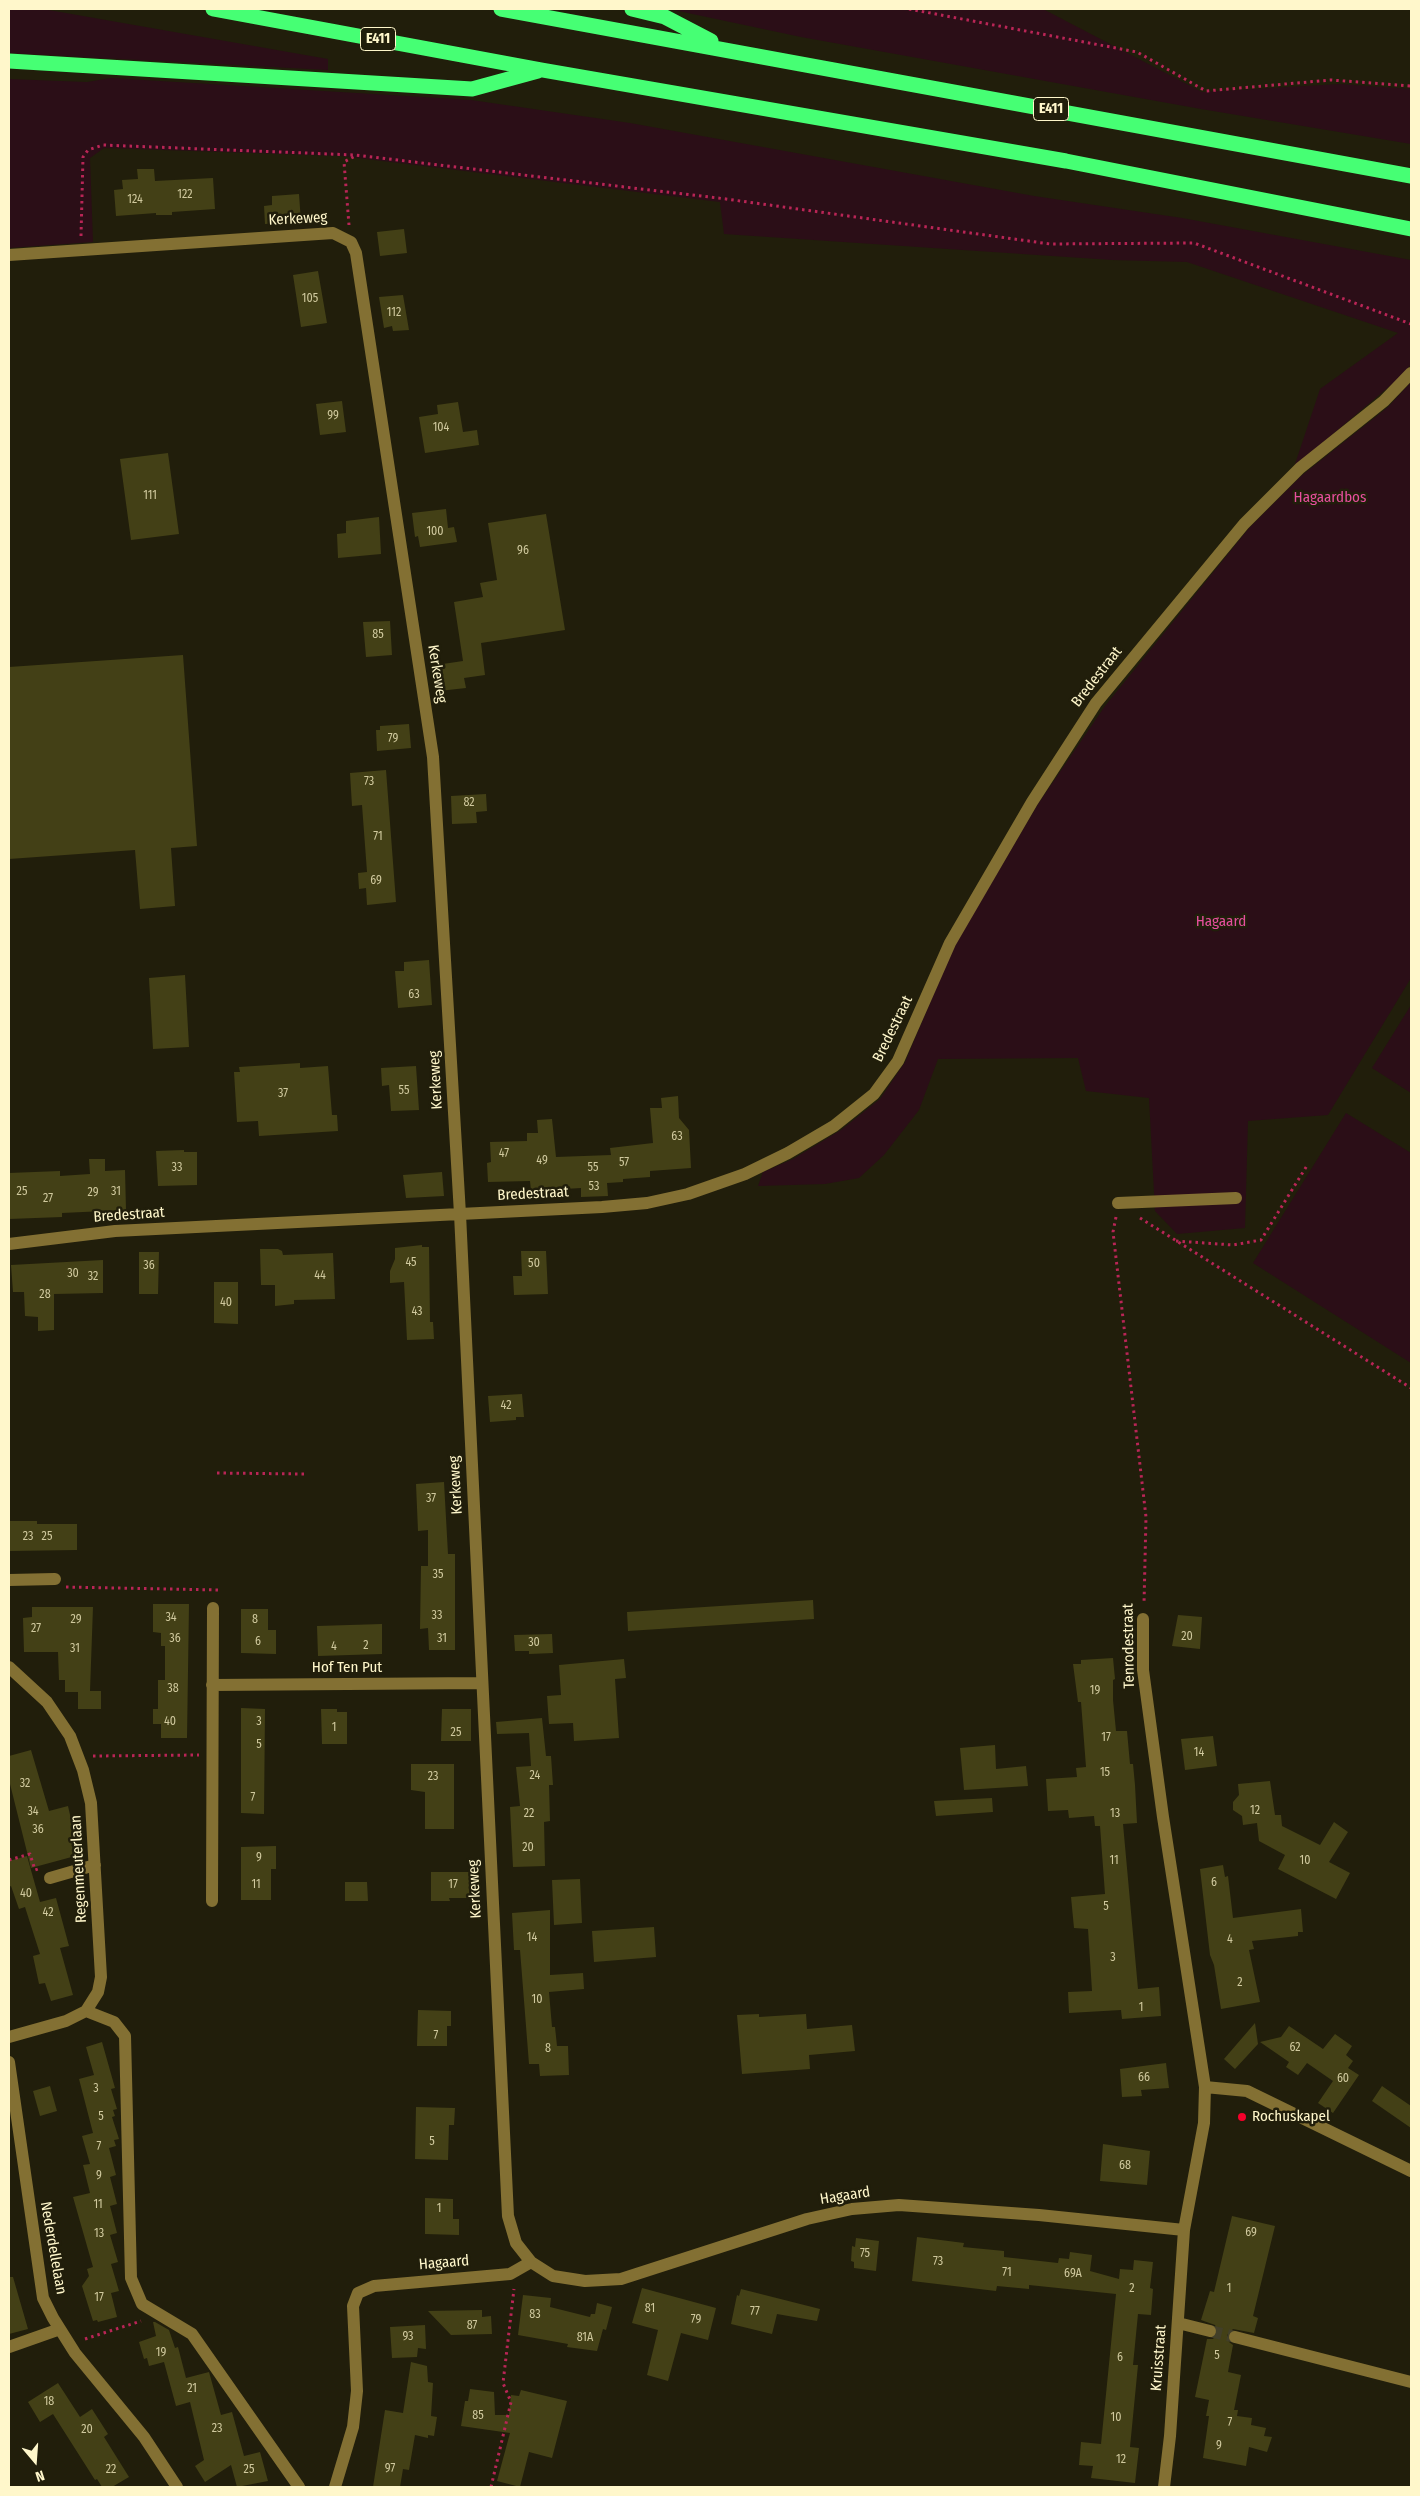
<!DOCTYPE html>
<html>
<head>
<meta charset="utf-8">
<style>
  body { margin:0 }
  #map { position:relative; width:1420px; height:2496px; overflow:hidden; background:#211e0b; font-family:"Fira Sans Condensed",sans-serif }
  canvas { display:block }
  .frame { position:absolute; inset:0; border:10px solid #fff7cb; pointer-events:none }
  .north { position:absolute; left:10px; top:2436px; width:50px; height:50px; -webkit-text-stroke:4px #211e0b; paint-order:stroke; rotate:162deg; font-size:14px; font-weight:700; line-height:20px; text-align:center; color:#fff7cb }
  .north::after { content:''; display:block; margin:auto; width:18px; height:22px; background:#fff7cb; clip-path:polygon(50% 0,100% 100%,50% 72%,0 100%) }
</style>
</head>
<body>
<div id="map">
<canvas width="1420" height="2496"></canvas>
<div class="frame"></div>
<div class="north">N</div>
</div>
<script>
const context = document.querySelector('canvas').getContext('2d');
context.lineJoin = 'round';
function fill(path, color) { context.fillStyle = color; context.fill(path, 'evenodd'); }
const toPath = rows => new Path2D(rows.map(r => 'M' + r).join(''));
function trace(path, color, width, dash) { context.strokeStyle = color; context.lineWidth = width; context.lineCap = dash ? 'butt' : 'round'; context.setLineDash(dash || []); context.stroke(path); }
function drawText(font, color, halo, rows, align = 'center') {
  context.font = font + ' "Fira Sans Condensed",sans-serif'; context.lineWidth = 5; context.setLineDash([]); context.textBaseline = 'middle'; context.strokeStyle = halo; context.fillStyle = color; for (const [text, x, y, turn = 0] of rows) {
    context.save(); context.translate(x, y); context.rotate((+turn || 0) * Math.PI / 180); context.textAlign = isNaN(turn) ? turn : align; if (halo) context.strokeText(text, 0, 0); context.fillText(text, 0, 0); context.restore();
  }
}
fill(toPath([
  [9,9,43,9,328,59,328,70,9,53],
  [669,9,1043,9,1202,92,1340,84,1411,89,1411,144,1201,109,801,37],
  [111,78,471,100,630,123,1034,196,1182,218,1411,260,1411,364,1404,374,1294,467,1320,389,1398,333,1187,262,1112,260,724,234,720,202,341,156,104,148,90,158,93,242,9,248,9,79,87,82],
  [1411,382,1411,978,1328,1115,1248,1121,1245,1228,1177,1234,1155,1211,1149,1098,1086,1091,1078,1058,938,1059,919,1110,884,1155,859,1178,825,1184,758,1186,763,1172,793,1159,841,1130,880,1099,905,1062,954,946,1038,804,1105,706,1249,528,1301,476,1388,407],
  [1411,1005,1411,1093,1372,1068],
  [1346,1113,1411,1153,1411,1363,1253,1263]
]), '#2b0e17');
fill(toPath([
  [137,169,154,169,155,181,213,178,215,209,172,212,172,215,156,215,156,213,116,216,114,190,123,189,122,180,138,179],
  [299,194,301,222,265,224,264,206,272,205,272,196],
  [404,229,407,253,380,256,377,232],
  [318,271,327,323,301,327,293,275],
  [403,295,409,330,393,331,392,326,384,328,379,297],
  [342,401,346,432,320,435,316,404],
  [458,402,463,432,477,430,479,445,425,453,419,417,438,414,437,405],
  [168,453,179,534,131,540,120,459],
  [446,509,448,528,454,527,457,542,420,547,418,536,415,537,412,513],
  [546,514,565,630,481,643,485,675,464,678,466,688,439,691,436,665,463,661,454,602,483,597,480,583,497,580,488,523],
  [379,517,381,554,338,558,337,534,346,533,346,521],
  [390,621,392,655,366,657,363,622],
  [183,655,197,846,171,848,175,906,140,909,135,850,9,859,9,667],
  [409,724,411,748,377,751,376,730,380,730,380,726],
  [386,770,396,902,367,905,366,888,359,889,358,873,367,872,362,805,352,806,350,773],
  [486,794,487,811,476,812,477,823,452,824,451,796],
  [429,960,432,1005,398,1008,395,971,404,971,404,962],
  [185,975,189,1047,153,1049,149,978],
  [300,1063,300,1068,328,1066,332,1115,337,1115,338,1131,259,1136,258,1121,237,1122,234,1072,240,1072,239,1067],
  [416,1066,419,1110,391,1111,389,1085,382,1086,381,1068],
  [678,1096,679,1118,689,1130,691,1168,650,1171,650,1177,623,1179,623,1182,607,1183,608,1196,581,1197,581,1188,531,1191,530,1181,488,1182,487,1163,491,1162,490,1142,527,1141,527,1133,538,1133,537,1120,552,1119,556,1157,611,1155,610,1148,653,1143,650,1108,662,1108,661,1098],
  [184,1150,184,1152,197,1152,197,1185,158,1186,156,1151],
  [89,1159,105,1159,105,1171,125,1170,126,1210,62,1213,62,1217,9,1219,9,1173,60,1171,60,1176,90,1174],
  [442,1172,444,1196,406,1198,403,1175],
  [422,1245,422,1247,429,1247,430,1322,433,1322,434,1339,407,1340,404,1282,390,1283,390,1271,395,1259,395,1248],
  [260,1249,278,1249,282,1251,283,1255,333,1253,335,1299,294,1300,294,1304,275,1306,275,1285,261,1285],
  [521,1251,546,1251,548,1294,514,1295,513,1276,522,1276],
  [139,1252,159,1252,158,1294,139,1294],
  [103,1260,103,1293,54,1294,54,1330,38,1331,38,1317,25,1316,24,1292,13,1292,11,1265],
  [214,1282,238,1282,238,1324,214,1323],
  [522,1394,524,1417,516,1417,516,1420,490,1422,488,1396],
  [444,1482,448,1554,455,1554,455,1650,429,1650,428,1628,420,1629,421,1566,428,1566,428,1530,418,1531,416,1484],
  [9,1521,37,1521,37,1524,77,1524,77,1550,9,1551],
  [813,1600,814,1619,628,1631,627,1612],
  [153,1604,189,1604,187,1738,161,1738,161,1724,153,1724,153,1709,158,1709,158,1680,165,1680,165,1646,161,1646,161,1633,153,1632],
  [32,1607,93,1607,90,1691,101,1691,101,1709,78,1709,78,1692,65,1692,65,1680,59,1680,58,1652,24,1652,23,1618,32,1617],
  [241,1609,268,1609,268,1630,276,1630,276,1654,241,1653],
  [1178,1615,1202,1617,1200,1649,1172,1646],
  [382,1624,382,1654,318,1656,317,1626],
  [552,1634,553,1653,529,1654,529,1651,515,1651,514,1635],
  [1113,1658,1115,1679,1113,1680,1113,1700,1116,1731,1127,1731,1130,1764,1133,1764,1135,1785,1137,1823,1123,1824,1138,1989,1159,1987,1161,2016,1122,2019,1121,2010,1069,2013,1068,1992,1092,1991,1088,1929,1074,1928,1071,1897,1105,1894,1100,1826,1095,1826,1094,1816,1069,1818,1068,1810,1048,1811,1046,1779,1077,1777,1076,1768,1086,1767,1081,1702,1078,1702,1073,1664,1081,1664,1081,1660],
  [624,1659,626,1678,615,1679,619,1738,574,1741,573,1723,549,1724,547,1696,561,1695,559,1665],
  [241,1708,265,1709,264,1814,241,1813],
  [321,1709,337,1709,337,1712,347,1712,347,1744,322,1744],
  [442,1709,471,1709,471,1741,441,1741],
  [542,1718,546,1756,551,1756,553,1785,549,1785,550,1821,544,1822,545,1866,513,1867,510,1807,520,1806,516,1767,531,1766,529,1733,497,1734,496,1722],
  [1213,1736,1217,1766,1185,1770,1181,1739],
  [995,1745,996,1769,1026,1766,1028,1786,964,1790,960,1748],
  [31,1750,49,1811,68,1806,79,1855,31,1868,9,1780,9,1756],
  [411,1764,454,1764,454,1829,425,1829,425,1792,411,1790],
  [1270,1781,1275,1815,1281,1815,1282,1826,1320,1845,1334,1822,1348,1832,1329,1862,1350,1873,1336,1899,1278,1869,1285,1855,1259,1841,1257,1823,1243,1825,1242,1816,1233,1810,1233,1802,1239,1795,1238,1784],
  [992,1798,993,1812,936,1816,934,1801],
  [276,1846,276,1869,271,1869,271,1900,241,1900,241,1847],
  [27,1856,40,1902,56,1898,69,1946,60,1948,73,1995,51,2001,45,1983,39,1984,33,1956,40,1954,25,1907,19,1909,11,1886,9,1887,9,1861],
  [1223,1865,1225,1877,1228,1876,1233,1918,1301,1909,1303,1932,1298,1932,1298,1936,1252,1941,1254,1949,1249,1950,1260,2002,1221,2009,1214,1965,1210,1955,1200,1869],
  [431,1872,475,1872,475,1898,449,1898,450,1901,431,1901],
  [580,1879,582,1923,554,1925,552,1880],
  [345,1882,367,1882,368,1901,345,1901],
  [550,1910,550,1975,583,1973,584,1989,549,1992,552,2027,555,2027,557,2046,568,2046,569,2075,540,2076,539,2064,529,2064,520,1950,514,1950,512,1913],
  [654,1927,656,1957,594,1962,592,1931],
  [418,2010,451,2011,451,2026,447,2026,447,2046,417,2046],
  [759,2014,759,2017,806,2014,807,2029,852,2025,855,2051,809,2055,810,2069,742,2074,737,2015],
  [1255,2023,1258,2044,1235,2069,1224,2059],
  [1289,2026,1323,2049,1335,2034,1352,2046,1346,2055,1353,2061,1348,2068,1359,2075,1333,2113,1318,2103,1333,2081,1307,2063,1298,2075,1286,2067,1289,2062,1260,2042,1281,2037],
  [102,2042,115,2088,111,2089,117,2109,113,2110,115,2116,112,2117,119,2139,114,2140,116,2146,109,2148,116,2175,110,2177,117,2204,110,2206,117,2233,110,2235,118,2262,111,2264,119,2291,111,2293,117,2317,98,2322,97,2320,93,2321,82,2286,89,2276,87,2269,93,2267,73,2197,90,2193,83,2165,90,2164,82,2136,93,2133,79,2079,94,2075,86,2047],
  [1166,2063,1169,2088,1141,2090,1142,2096,1122,2097,1120,2069],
  [50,2086,57,2111,40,2116,33,2091],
  [1382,2086,1411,2106,1411,2128,1372,2101],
  [416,2107,455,2108,454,2125,449,2125,448,2160,415,2159],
  [1103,2144,1150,2151,1147,2185,1100,2181],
  [425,2198,453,2199,453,2219,459,2219,459,2235,425,2234],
  [1232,2216,1275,2226,1253,2316,1258,2318,1254,2333,1233,2329,1227,2335,1229,2342,1233,2345,1228,2372,1241,2375,1234,2410,1238,2410,1237,2416,1252,2418,1251,2425,1266,2428,1264,2436,1272,2437,1267,2452,1249,2447,1246,2466,1203,2458,1209,2416,1206,2416,1209,2400,1195,2397,1207,2339,1213,2339,1218,2332,1215,2325,1201,2320,1210,2291,1214,2292],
  [917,2237,964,2243,963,2247,1004,2251,1004,2257,1058,2263,1059,2258,1069,2259,1070,2252,1092,2255,1090,2271,1119,2279,1120,2269,1133,2270,1134,2260,1153,2262,1150,2288,1153,2289,1151,2315,1138,2314,1133,2365,1138,2365,1130,2447,1139,2448,1135,2483,1091,2478,1093,2466,1079,2465,1081,2442,1101,2444,1116,2294,1029,2285,1029,2289,997,2286,996,2291,912,2281],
  [856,2238,879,2241,876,2271,854,2268,854,2262,851,2261,852,2246,855,2247],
  [9,2277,13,2277,28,2329,9,2334],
  [642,2288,716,2308,708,2340,681,2333,668,2381,647,2375,658,2330,632,2323],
  [741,2289,820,2309,817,2321,777,2314,772,2334,731,2324,737,2295,739,2296],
  [523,2295,551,2298,550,2307,590,2317,591,2314,595,2314,597,2303,612,2307,606,2330,603,2329,597,2351,567,2347,568,2344,518,2335],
  [482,2310,482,2317,491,2316,492,2334,451,2335,428,2311],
  [153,2322,155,2322,169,2330,175,2348,178,2347,186,2378,209,2372,221,2415,232,2412,244,2456,260,2452,268,2481,237,2487,231,2465,205,2482,195,2466,204,2460,190,2402,176,2406,164,2362,149,2366,147,2358,144,2359,139,2342,156,2336],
  [425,2325,426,2349,418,2348,417,2357,392,2358,390,2327],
  [411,2362,427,2366,428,2382,433,2383,431,2416,437,2417,434,2436,428,2435,428,2438,415,2435,409,2470,403,2469,400,2487,373,2487,385,2410,403,2413],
  [58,2383,80,2417,92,2409,108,2434,104,2437,129,2477,112,2487,102,2487,97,2479,95,2480,53,2414,40,2422,28,2402],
  [470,2389,494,2392,495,2415,509,2415,511,2395,519,2396,521,2390,567,2401,552,2458,529,2452,520,2487,497,2481,510,2433,461,2426,465,2401,468,2401]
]), '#434016');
trace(toPath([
  [1210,2331,1235,2337]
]), '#423f28', 12, [12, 6]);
trace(toPath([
  [909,9,1137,52,1206,91,1331,80,1411,86],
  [349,225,344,162,355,156],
  [81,236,83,157,88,150,103,145,355,155,726,199,1050,244,1194,243,1411,324],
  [1116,1217,1113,1232,1146,1517,1144,1604],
  [1140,1218,1411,1388],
  [1176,1241,1233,1245,1261,1240,1308,1164],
  [217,1473,304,1474],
  [66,1587,218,1590],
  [93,1756,199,1755],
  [9,1860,30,1854,35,1870,38,1869],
  [85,2339,141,2321],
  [491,2487,511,2402,503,2383,514,2289]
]), '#b92556', 3, [2.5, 4]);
trace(toPath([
  [9,255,333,233,351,242,356,253,433,757,460,1214,508,2216,516,2243,531,2262,553,2276,585,2281,621,2279,807,2219,852,2209,899,2205,1039,2215,1184,2230,1204,2123,1205,2087,1163,1817,1143,1670,1143,1619],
  [1118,1203,1236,1198],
  [9,1244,115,1231,602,1207,647,1203,688,1194,745,1174,788,1153,834,1126,874,1094,898,1061,950,943,1032,802,1096,703,1244,524,1300,468,1384,401,1411,373],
  [9,1580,55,1579],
  [9,1667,47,1702,70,1736,83,1770,91,1803,101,1977,98,1992,86,2011,66,2021,9,2037],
  [212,1685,482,1683],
  [50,1878,95,1865],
  [212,1901,213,1608],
  [86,2011,114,2022,125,2036,131,2278,142,2304,192,2334,299,2487],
  [9,2062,43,2298,53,2318,75,2353,144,2437,177,2487],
  [1205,2087,1247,2091,1411,2171],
  [1178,2323,1210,2331],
  [1235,2337,1411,2382],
  [9,2347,60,2329],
  [335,2487,353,2427,357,2391,353,2306,358,2293,374,2286,510,2274,531,2262],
  [1164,2487,1170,2436,1184,2230]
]), '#837033', 12);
trace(toPath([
  [213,9,542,70,1066,161,1411,229],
  [501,9,1411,176],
  [632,9,665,17,711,41],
  [9,61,472,89,538,71]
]), '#46ff74', 15);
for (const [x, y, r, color] of [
  [1242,2117,5,"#f6002b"]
]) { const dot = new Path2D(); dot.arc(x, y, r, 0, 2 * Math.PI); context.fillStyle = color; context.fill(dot); trace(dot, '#211e0b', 2); }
drawText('12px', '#d0c99e', null, [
  ["122",185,195],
  ["124",135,200],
  ["105",310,299],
  ["112",394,313],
  ["99",333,416],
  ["104",441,428],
  ["111",150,496],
  ["100",435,532],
  ["96",523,551],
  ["85",378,635],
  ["79",393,739],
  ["73",369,782],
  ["82",469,803],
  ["71",378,837],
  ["69",376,881],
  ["63",414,995],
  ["55",404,1091],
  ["37",283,1094],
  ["63",677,1137],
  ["47",504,1154],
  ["49",542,1161],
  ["57",624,1163],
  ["33",177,1168],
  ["55",593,1168],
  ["53",594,1187],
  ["25",22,1192],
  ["31",116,1192],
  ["29",93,1193],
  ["27",48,1199],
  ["45",411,1263],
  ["50",534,1264],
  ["36",149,1266],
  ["30",73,1274],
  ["44",320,1276],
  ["32",93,1277],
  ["28",45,1295],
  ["40",226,1303],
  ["43",417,1312],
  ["42",506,1406],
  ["37",431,1499],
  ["23",28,1537],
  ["25",47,1537],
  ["35",438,1575],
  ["33",437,1616],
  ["34",171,1618],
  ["29",76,1620],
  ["8",255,1620],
  ["27",36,1629],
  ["20",1187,1637],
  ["36",175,1639],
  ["31",442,1639],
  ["6",258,1642],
  ["30",534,1643],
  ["2",366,1646],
  ["4",334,1647],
  ["31",75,1649],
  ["38",173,1689],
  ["19",1095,1691],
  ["40",170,1722],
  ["3",259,1722],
  ["1",334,1728],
  ["25",456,1733],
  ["17",1106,1738],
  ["5",259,1745],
  ["14",1199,1753],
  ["15",1105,1773],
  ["24",535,1776],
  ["23",433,1777],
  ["32",25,1784],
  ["7",253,1798],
  ["12",1255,1811],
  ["34",33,1812],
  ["22",529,1814],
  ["13",1115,1814],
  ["36",38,1830],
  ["20",528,1848],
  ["9",259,1858],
  ["11",1114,1861],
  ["10",1305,1861],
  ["6",1214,1883],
  ["11",256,1885],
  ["17",453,1885],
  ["40",26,1894],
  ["5",1106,1907],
  ["42",48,1913],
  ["14",532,1938],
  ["4",1230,1940],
  ["3",1113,1958],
  ["2",1240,1983],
  ["10",537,2000],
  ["1",1141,2008],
  ["7",436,2036],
  ["62",1295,2048],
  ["8",548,2049],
  ["66",1144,2078],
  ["60",1343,2079],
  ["3",96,2089],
  ["5",101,2117],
  ["5",432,2142],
  ["7",99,2147],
  ["68",1125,2166],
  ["9",99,2176],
  ["11",98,2205],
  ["1",439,2209],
  ["69",1251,2233],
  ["13",99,2234],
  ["75",865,2254],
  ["73",938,2262],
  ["71",1007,2273],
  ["69A",1073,2274],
  ["2",1132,2289],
  ["1",1229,2289],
  ["17",99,2298],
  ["81",650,2309],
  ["77",755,2312],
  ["83",535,2315],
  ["79",696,2320],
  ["87",472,2326],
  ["93",408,2337],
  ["81A",585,2338],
  ["19",161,2353],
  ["5",1217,2356],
  ["6",1120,2358],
  ["21",192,2389],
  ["18",49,2402],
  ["85",478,2416],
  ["10",1116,2418],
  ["7",1230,2423],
  ["23",217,2429],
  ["20",87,2430],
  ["9",1219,2446],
  ["12",1121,2460],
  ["97",390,2469],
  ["22",111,2470],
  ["25",249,2470]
]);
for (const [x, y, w] of [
  [378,39,35],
  [1051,109,35]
]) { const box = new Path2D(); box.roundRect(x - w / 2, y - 11.5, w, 23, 4); context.fillStyle = '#211e0b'; context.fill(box); trace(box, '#fff7cb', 1); }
drawText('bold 14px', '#fff7cb', null, [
  ["E411",378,39],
  ["E411",1051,109]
]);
drawText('15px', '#fff7cb', '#211e0b', [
  ["Kerkeweg",298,219,-3],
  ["Kerkeweg",437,674,81],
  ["Bredestraat",1097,677,-52],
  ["Bredestraat",893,1029,-64],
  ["Kerkeweg",436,1080,-93],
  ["Bredestraat",533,1194,-3],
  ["Bredestraat",129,1215,-4],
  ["Kerkeweg",456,1485,-93],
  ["Tenrodestraat",1129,1646,-91],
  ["Hof Ten Put",347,1668],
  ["Regenmeuterlaan",79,1869,-93],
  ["Kerkeweg",475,1889,-93],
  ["Hagaard",845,2196,-9],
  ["Nederdellelaan",53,2248,80],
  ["Hagaard",444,2263,-5],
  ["Kruisstraat",1159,2358,-86]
]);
drawText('15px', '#e74f9e', '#211e0b', [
  ["Hagaardbos",1330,498],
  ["Hagaard",1221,922]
]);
drawText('15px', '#fff7cb', '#211e0b', [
  ["Rochuskapel",1252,2117]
], 'left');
</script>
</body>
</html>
